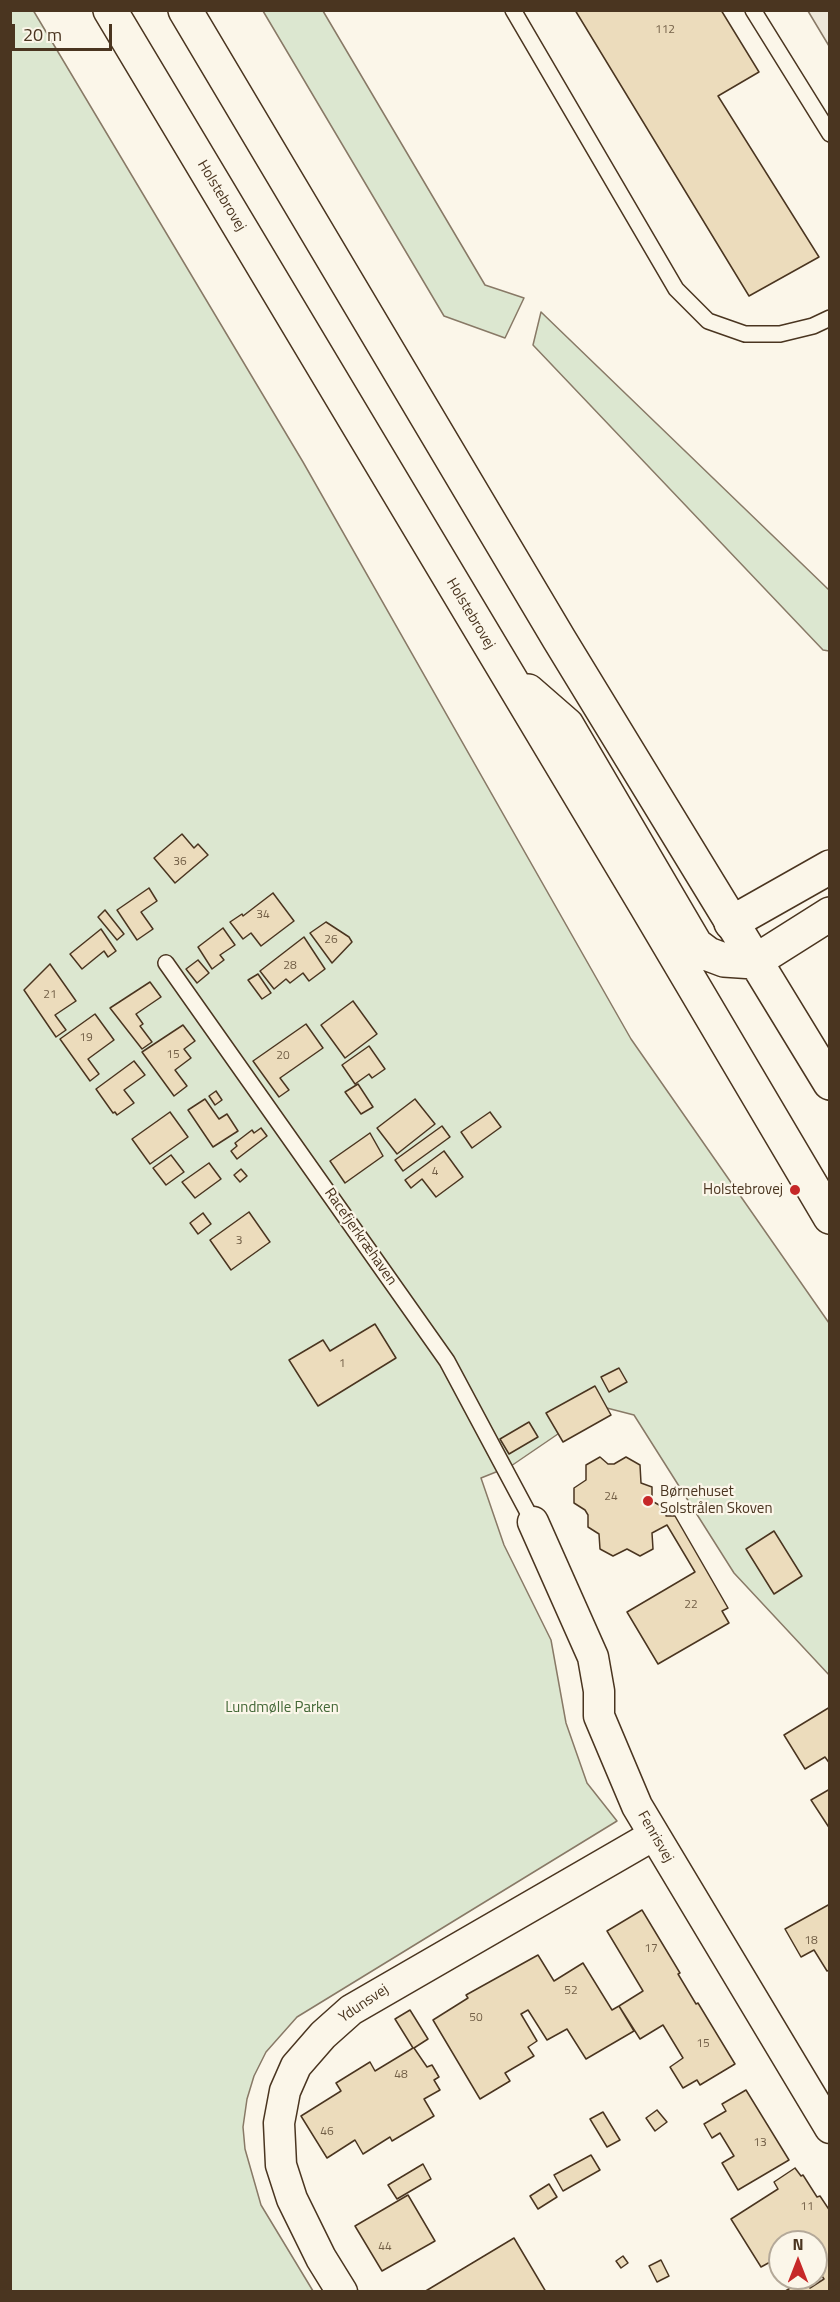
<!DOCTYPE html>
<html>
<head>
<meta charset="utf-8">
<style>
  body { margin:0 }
  #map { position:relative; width:840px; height:2302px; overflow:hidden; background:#fbf6e9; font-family:"Titillium Web",sans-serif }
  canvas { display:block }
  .frame { position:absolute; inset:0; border:12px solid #4a3520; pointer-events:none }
  .north { position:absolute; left:768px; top:2230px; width:60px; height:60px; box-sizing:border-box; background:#fbf6e9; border:2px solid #b4a999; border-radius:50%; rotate:0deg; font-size:16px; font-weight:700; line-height:24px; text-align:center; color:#4a3520 }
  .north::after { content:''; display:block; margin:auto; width:21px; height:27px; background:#c62828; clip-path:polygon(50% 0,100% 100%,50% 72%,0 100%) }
  .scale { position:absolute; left:12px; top:24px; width:100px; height:27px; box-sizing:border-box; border:3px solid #4a3520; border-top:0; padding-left:8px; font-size:18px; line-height:21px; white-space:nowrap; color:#4a3520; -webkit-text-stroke:4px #fbf6e9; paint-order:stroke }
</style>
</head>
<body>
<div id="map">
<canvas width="840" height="2302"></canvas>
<div class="frame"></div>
<div class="north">N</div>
<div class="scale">20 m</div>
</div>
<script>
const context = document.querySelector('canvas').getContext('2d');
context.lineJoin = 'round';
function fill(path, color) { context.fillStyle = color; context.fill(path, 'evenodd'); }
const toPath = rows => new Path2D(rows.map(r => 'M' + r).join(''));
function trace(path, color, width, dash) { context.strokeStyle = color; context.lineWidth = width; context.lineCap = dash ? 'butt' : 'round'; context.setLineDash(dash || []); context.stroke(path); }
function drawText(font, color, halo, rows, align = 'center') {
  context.font = font + ' "Titillium Web",sans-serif'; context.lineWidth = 4.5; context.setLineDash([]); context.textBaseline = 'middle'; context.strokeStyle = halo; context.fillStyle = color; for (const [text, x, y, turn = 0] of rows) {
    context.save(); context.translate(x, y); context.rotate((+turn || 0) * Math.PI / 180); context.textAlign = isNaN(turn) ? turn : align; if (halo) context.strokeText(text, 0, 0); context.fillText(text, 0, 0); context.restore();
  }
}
const green = toPath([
  [33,10,303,462,631,1039,829,1323,830,1676,734,1573,634,1415,599,1406,511,1466,481,1478,504,1545,551,1640,566,1723,587,1783,617,1821,297,2017,266,2052,254,2076,247,2099,243,2127,245,2149,261,2205,313,2291,11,2291,10,11,33,10],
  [263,11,323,11,485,285,524,298,505,338,444,316,263,11],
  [541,312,829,590,829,651,823,650,533,345,541,312]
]);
fill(green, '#dce7d0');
trace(green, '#887966', 1.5);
const parking = toPath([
  [808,11,829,11,829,46,808,11]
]);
fill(parking, '#ede7d9');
trace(parking, '#887966', 1.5);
const building = toPath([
  [575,10,721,10,759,72,718,96,819,257,749,296,575,10],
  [182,834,194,848,198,844,208,855,175,883,154,858,182,834],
  [149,888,157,901,141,912,153,929,137,940,117,910,149,888],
  [273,893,294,921,261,946,251,933,243,939,230,922,242,914,243,916,273,893],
  [105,910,124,934,117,940,98,917,105,910],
  [326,922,349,937,352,942,332,963,310,933,326,922],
  [223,928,235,945,220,955,224,960,212,969,198,947,223,928],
  [101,929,116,951,108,957,104,951,82,969,70,954,101,929],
  [304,937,325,969,309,981,303,973,290,983,286,979,274,989,260,971,304,937],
  [198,960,209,973,197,983,186,969,198,960],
  [50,964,76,1001,55,1015,66,1030,56,1037,24,990,50,964],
  [258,974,271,993,262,999,248,980,258,974],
  [150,982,161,997,136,1014,143,1024,140,1026,152,1042,142,1049,110,1008,150,982],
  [353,1001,377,1034,345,1058,321,1025,353,1001],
  [95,1014,114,1040,88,1059,99,1074,90,1081,60,1039,95,1014],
  [306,1024,323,1048,280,1078,289,1090,279,1097,253,1061,306,1024],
  [183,1025,195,1041,184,1049,191,1058,175,1070,187,1086,174,1096,142,1052,183,1025],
  [369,1046,385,1069,372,1078,369,1074,355,1084,342,1065,369,1046],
  [134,1061,145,1075,124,1090,134,1103,117,1115,115,1112,113,1113,96,1089,134,1061],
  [358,1084,373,1107,361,1114,345,1092,358,1084],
  [216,1091,222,1100,215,1105,209,1096,216,1091],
  [205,1099,219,1119,227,1114,238,1131,213,1147,188,1110,205,1099],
  [415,1099,435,1124,397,1154,377,1128,415,1099],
  [170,1112,188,1137,150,1164,132,1139,170,1112],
  [490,1112,501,1127,472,1148,461,1132,490,1112],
  [442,1126,450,1137,403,1171,395,1160,442,1126],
  [261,1128,267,1136,237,1159,231,1151,237,1146,235,1143,252,1130,254,1133,261,1128],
  [370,1133,383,1156,345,1183,330,1161,370,1133],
  [444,1151,463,1177,436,1197,422,1179,411,1188,405,1180,444,1151],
  [171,1155,184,1172,166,1185,153,1168,171,1155],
  [209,1163,221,1179,195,1198,182,1182,209,1163],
  [241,1169,247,1176,240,1182,234,1175,241,1169],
  [249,1212,270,1242,231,1270,210,1240,249,1212],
  [203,1213,211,1224,198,1234,190,1223,203,1213],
  [375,1324,396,1358,318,1406,289,1360,323,1340,330,1351,375,1324],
  [619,1368,627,1382,609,1392,601,1377,619,1368],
  [595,1386,611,1415,563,1442,546,1413,595,1386],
  [529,1422,538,1437,509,1454,500,1439,529,1422],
  [600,1457,608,1464,614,1464,626,1457,640,1465,641,1483,652,1487,652,1501,666,1509,666,1516,675,1516,728,1608,722,1611,729,1623,658,1664,627,1612,695,1572,667,1525,652,1533,653,1549,640,1556,627,1549,613,1556,600,1549,599,1534,588,1527,588,1515,585,1510,574,1503,574,1488,586,1480,586,1465,600,1457],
  [774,1531,802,1576,774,1594,746,1549,774,1531],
  [830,1707,830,1764,825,1757,805,1769,784,1735,830,1707],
  [830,1789,830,1829,811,1800,830,1789],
  [830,1904,830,1970,827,1971,814,1950,801,1957,785,1929,830,1904],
  [642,1910,680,1973,678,1974,696,2004,698,2003,735,2064,700,2085,697,2080,683,2088,670,2067,683,2058,663,2025,640,2039,619,2006,643,1991,607,1931,642,1910],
  [538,1955,554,1981,583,1963,612,2010,619,2006,634,2031,586,2059,567,2029,547,2040,528,2010,521,2014,537,2041,528,2047,534,2056,505,2073,510,2081,480,2099,433,2020,468,1998,466,1995,538,1955],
  [410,2010,428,2039,414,2048,427,2067,432,2065,439,2077,434,2080,440,2090,424,2099,434,2116,392,2141,390,2137,363,2154,355,2140,327,2158,301,2116,341,2091,336,2083,370,2062,375,2071,413,2048,395,2019,410,2010],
  [746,2090,789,2160,738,2190,722,2163,734,2156,720,2133,712,2138,704,2124,726,2111,722,2104,746,2090],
  [657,2110,667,2122,655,2131,646,2118,657,2110],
  [603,2112,620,2140,607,2147,590,2119,603,2112],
  [591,2155,600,2170,563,2191,554,2175,591,2155],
  [423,2164,431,2179,397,2199,388,2185,423,2164],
  [795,2168,801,2176,803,2175,817,2197,820,2196,830,2211,830,2292,784,2292,804,2279,810,2288,824,2279,816,2267,816,2263,819,2261,816,2255,816,2242,780,2242,780,2274,772,2261,761,2267,731,2219,778,2189,774,2182,795,2168],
  [549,2184,557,2197,538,2209,530,2196,549,2184],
  [408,2195,435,2241,382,2271,355,2226,408,2195],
  [514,2238,546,2292,424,2292,514,2238],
  [623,2256,628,2263,621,2268,616,2261,623,2256],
  [661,2260,669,2276,657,2282,649,2266,661,2260]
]);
fill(building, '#ecdcbc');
trace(building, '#4a3520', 1.5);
const service = toPath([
  [513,10,676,289,708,321,745,334,780,334,813,326,830,318],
  [753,10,830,134],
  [166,963,447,1361,533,1522]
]);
const minor = toPath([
  [533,1522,593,1657,599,1691,599,1716,637,1806,830,2128],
  [342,2292,321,2258,292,2199,281,2165,279,2123,285,2091,296,2066,323,2035,351,2010,654,1835]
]);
const tertiary = toPath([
  [731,923,830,867],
  [754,962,830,914]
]);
const secondary = toPath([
  [110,10,645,904,830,1217],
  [185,10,559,639,830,1083],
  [528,691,567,725,696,945,708,954,724,960,754,962]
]);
trace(service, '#4a3520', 18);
trace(minor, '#4a3520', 33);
trace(tertiary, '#4a3520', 36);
trace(secondary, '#4a3520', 36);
trace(service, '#fbf6e9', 15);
trace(minor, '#fbf6e9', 30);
trace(tertiary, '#fbf6e9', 33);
trace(secondary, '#fbf6e9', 33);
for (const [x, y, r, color] of [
  [795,1190,6,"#c62828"],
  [648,1501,6,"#c62828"]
]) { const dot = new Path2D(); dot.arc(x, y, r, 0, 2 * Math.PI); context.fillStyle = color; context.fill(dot); trace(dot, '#fbf6e9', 2); }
drawText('12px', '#725f47', null, [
  ["112",665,30],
  ["36",180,862],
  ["34",263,915],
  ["26",331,940],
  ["28",290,966],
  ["21",50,995],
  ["19",86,1038],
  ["15",173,1055],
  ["20",283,1056],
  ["4",435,1172],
  ["3",239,1241],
  ["1",342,1364],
  ["24",611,1497],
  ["22",691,1605],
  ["18",811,1941],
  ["17",651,1949],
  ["52",571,1991],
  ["50",476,2018],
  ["15",703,2044],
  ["48",401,2075],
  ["46",327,2132],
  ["13",760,2143],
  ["11",807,2207],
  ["44",385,2247]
]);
drawText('15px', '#4a3520', '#fbf6e9', [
  ["Holstebrovej",221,196,59],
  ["Holstebrovej",470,614,59],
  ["Racefjerkræhaven",360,1237,55],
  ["Fenrisvej",655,1837,60],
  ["Ydunsvej",364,2004,-34]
]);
drawText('15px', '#4a3520', '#fbf6e9', [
  ["Holstebrovej",783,1190],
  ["Børnehuset",660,1492,"left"],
  ["Solstrålen Skoven",660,1509,"left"]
], 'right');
drawText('15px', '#436837', '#fbf6e9', [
  ["Lundmølle Parken",282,1708]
]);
</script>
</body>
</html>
